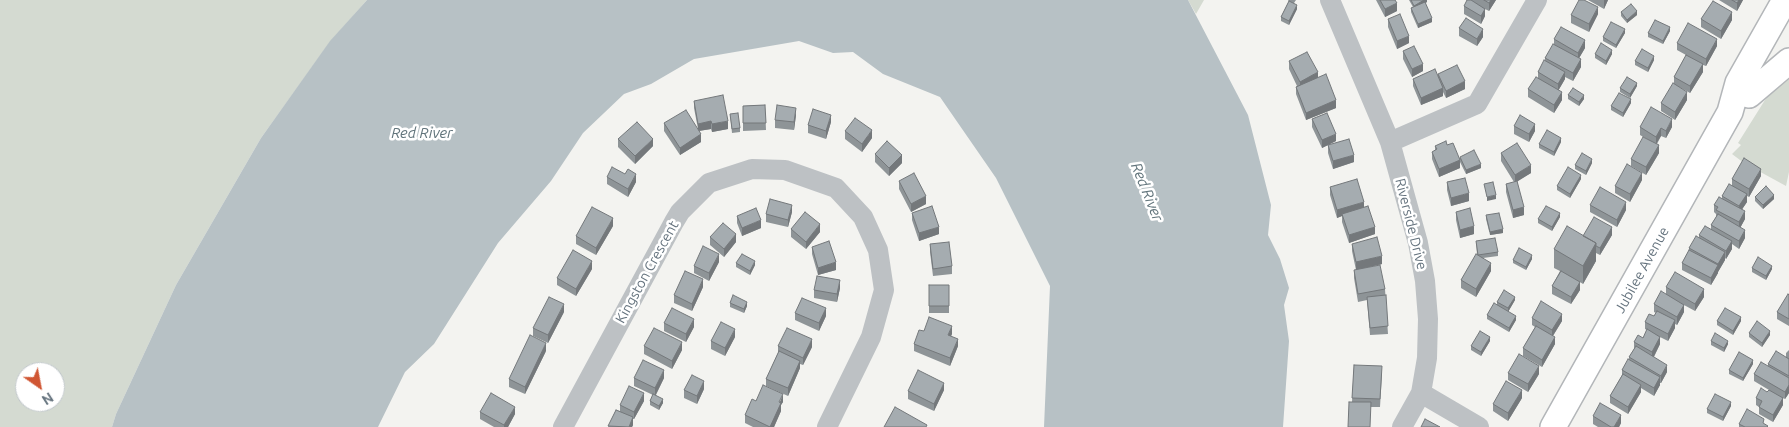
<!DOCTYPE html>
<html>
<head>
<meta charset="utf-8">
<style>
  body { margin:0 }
  #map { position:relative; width:1789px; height:427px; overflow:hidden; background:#f3f3f0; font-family:Ubuntu,sans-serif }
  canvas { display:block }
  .north { position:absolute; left:15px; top:362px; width:50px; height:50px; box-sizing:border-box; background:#fff; border:1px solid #c1c7cb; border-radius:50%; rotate:147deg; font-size:14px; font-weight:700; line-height:20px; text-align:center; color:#65737e }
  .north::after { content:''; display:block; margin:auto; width:18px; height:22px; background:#d05633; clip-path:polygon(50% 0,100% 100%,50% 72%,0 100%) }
</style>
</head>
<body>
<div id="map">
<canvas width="1789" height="427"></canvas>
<div class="north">N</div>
</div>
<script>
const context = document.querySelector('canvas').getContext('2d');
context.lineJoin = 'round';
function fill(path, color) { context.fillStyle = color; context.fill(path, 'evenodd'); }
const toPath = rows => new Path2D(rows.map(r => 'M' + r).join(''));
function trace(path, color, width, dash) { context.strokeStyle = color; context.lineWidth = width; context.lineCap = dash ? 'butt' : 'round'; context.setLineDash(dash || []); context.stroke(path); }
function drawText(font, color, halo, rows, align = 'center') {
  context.font = font + ' Ubuntu,sans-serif'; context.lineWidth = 5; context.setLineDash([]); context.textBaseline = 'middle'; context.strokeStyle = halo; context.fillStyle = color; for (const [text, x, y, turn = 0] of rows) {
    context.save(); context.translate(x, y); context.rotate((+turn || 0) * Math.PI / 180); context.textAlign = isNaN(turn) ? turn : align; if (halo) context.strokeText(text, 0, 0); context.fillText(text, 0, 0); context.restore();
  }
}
fill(toPath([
  [0,0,367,0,330,42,261,138,176,285,116,414,112,427,0,427],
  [25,372,55,372,55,402,25,402],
  [1188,0,1204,0,1196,14],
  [1789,70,1789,172,1786,186,1744,163,1732,154,1741,145,1738,143,1765,100]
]), '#d4dad1');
fill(toPath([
  [367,0,1188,0,1248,115,1271,205,1268,235,1280,259,1289,288,1284,305,1289,341,1283,427,1044,427,1050,286,996,178,940,97,883,74,853,52,833,53,799,41,694,59,651,84,624,94,583,133,551,181,498,243,434,344,405,372,378,427,112,427,116,414,176,285,261,138,330,41]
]), '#b7c1c5');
const major = toPath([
  [1749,95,1789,61],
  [1553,427,1730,112,1738,83,1785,0]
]);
trace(major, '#b3b6b9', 28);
trace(toPath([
  [1330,0,1390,142,1418,243,1425,281,1428,319,1427,358,1421,393,1402,427],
  [1390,142,1477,104,1537,0],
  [1421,393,1479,427],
  [563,427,674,222,680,212,709,183,752,169,785,170,836,188,863,217,878,250,884,290,871,337,827,427]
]), '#bdc1c4', 20);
trace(major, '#fff', 25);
fill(toPath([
  [1288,0,1296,0,1294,3,1297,9,1289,25,1281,21,1281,17,1289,1],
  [1376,0,1395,0,1397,11,1385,17],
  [1409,0,1427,0,1427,2,1425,3,1432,22,1418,28,1411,12,1411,8,1413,7],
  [1472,0,1496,0,1489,11,1485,9,1485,16,1481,24,1464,14,1464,6],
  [1588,0,1608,0,1604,9],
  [1719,0,1743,0,1737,11],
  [1621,12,1637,15,1627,23,1621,16],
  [1598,14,1589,32,1571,23,1571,15],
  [1388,19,1409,43,1397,49,1388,27],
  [1701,19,1732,20,1721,39,1701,27],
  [1459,28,1483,37,1477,46,1459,36],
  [1670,31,1663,44,1648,37,1648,33],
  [1625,33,1616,48,1603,41,1603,37],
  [1554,39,1585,48,1579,58,1581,67,1573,81,1565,77,1565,79,1558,91,1562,100,1554,113,1528,97,1528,89,1538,78,1538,72,1545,60,1545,58,1554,44],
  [1677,43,1717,46,1706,66,1703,65,1703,72,1690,93,1679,87,1687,100,1675,120,1661,111,1661,103,1674,84,1674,77,1686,55,1677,50],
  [1403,51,1423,71,1412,77,1403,59],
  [1595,54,1612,54,1606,65,1595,58],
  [1654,60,1648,72,1635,65,1635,61],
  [1289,61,1318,77,1336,108,1306,120,1296,94,1296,87,1297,86,1289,69],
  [1438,74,1465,89,1446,98,1443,92,1443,96,1421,105,1413,86,1413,79,1438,76],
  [1637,86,1630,98,1620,92,1620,88],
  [1568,95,1584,99,1579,106,1568,99],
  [694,101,728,129,712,132,711,129,699,131,701,142,680,155,664,131,664,123,698,129,694,108],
  [1631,103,1623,117,1611,110,1611,106],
  [765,105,766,130,743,131,743,106],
  [730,114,740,128,740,132,732,133],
  [796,115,794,130,775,128,775,120],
  [1312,119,1336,141,1322,148,1312,127],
  [831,122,826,139,808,133,808,125],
  [1514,126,1535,131,1529,142,1514,134],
  [1640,127,1672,127,1666,138,1661,136,1657,144,1659,153,1646,175,1631,166,1631,159,1650,141,1640,135],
  [845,131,872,138,862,152,845,139],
  [618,139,653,146,635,164,618,147],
  [1561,142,1554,156,1539,148,1539,144],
  [1328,145,1354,162,1333,169,1328,153],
  [1447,145,1460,159,1460,157,1481,168,1466,174,1460,162,1460,168,1439,177,1432,159,1432,152,1435,150,1435,146],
  [1501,153,1531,173,1517,181,1524,215,1513,218,1506,192,1506,184,1514,182,1501,161],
  [875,154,902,163,889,176,875,162],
  [1592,163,1586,175,1575,169,1575,165],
  [1761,176,1749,197,1747,196,1747,202,1742,209,1745,219,1740,228,1745,238,1739,249,1732,244,1732,249,1726,259,1725,258,1725,260,1718,272,1718,273,1711,285,1682,270,1682,263,1689,250,1689,248,1699,237,1699,235,1711,229,1711,225,1716,217,1716,214,1714,212,1714,205,1722,198,1722,196,1732,185,1732,179],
  [607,177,636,182,628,197,607,184],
  [1581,179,1570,198,1557,190,1557,186],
  [1642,180,1630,202,1615,193,1615,186],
  [899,181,926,204,911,212,899,189],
  [1447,182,1469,201,1451,206,1447,190],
  [1330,187,1364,207,1375,234,1349,243,1342,222,1342,216,1337,218,1330,195],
  [1755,197,1774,199,1763,209,1755,201],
  [1590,205,1626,210,1617,227,1590,212],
  [792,212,788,227,766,222,766,214],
  [1456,212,1474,234,1460,238,1456,220],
  [912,213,939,234,919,241,912,220],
  [1486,215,1503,233,1490,235,1486,219],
  [737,216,761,228,742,236,737,223],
  [1560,217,1552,231,1538,223,1538,219],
  [613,226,596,255,576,244,576,236],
  [791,229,820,232,806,249,791,237],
  [1612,235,1600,255,1596,253,1596,261,1583,284,1580,282,1580,290,1571,304,1552,294,1552,286,1560,271,1554,268,1554,249,1583,236],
  [710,237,736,242,724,257,710,245],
  [1476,241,1498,252,1498,256,1483,258,1491,271,1476,297,1461,288,1461,280,1477,255],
  [930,244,952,266,952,274,933,276,930,252],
  [1352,244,1382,264,1362,269,1385,289,1388,334,1370,335,1367,300,1358,302,1354,278,1354,270,1356,270,1352,251],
  [812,247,836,270,818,275,812,254],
  [1532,259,1526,270,1513,263,1513,260],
  [719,262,709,281,694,273,694,266],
  [736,263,755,265,750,275,736,267],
  [1752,268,1772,269,1766,280,1752,272],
  [592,269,576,296,557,285,557,278],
  [929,285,949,285,949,313,929,313],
  [703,287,692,311,674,303,674,295],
  [1666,287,1704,297,1695,311,1684,305,1684,312,1677,325,1675,324,1675,328,1668,341,1660,337,1660,344,1654,357,1667,372,1661,383,1660,383,1660,385,1654,396,1641,388,1641,392,1628,414,1610,403,1610,396,1622,375,1622,370,1629,360,1629,357,1634,349,1634,342,1643,338,1647,330,1645,329,1645,322,1654,316,1656,313,1654,312,1654,304,1666,294],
  [840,288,837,302,814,298,814,290],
  [1789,295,1789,326,1777,319,1777,312],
  [1515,300,1508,312,1516,320,1509,332,1487,319,1487,315,1497,305,1497,302],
  [730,303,747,306,744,313,730,307],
  [564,312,548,343,533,336,533,328],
  [795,313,826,316,819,331,795,320],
  [1532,318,1562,321,1553,336,1555,344,1542,367,1523,356,1523,348,1535,327,1532,325],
  [1717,321,1741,321,1733,335,1717,325],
  [664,323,694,327,686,342,664,331],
  [1749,333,1770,335,1762,347,1749,337],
  [952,334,951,336,958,346,950,366,914,351,914,344],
  [735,337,725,356,711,349,711,341],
  [1490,341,1481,356,1471,350,1471,346],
  [1711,341,1728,344,1724,352,1711,345],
  [644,346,682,350,672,369,644,354],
  [778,346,812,347,803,365,800,364,800,368,788,396,766,386,766,379,778,353],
  [1789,350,1789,393,1785,399,1783,398,1783,405,1773,422,1759,414,1759,407,1756,405,1756,398,1767,392,1769,390,1754,381,1754,374,1768,366,1768,364,1786,357,1786,353],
  [546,351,525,394,509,387,509,379],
  [1753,364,1743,381,1729,374,1729,370],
  [1354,365,1382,374,1380,407,1371,407,1352,402],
  [1508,373,1539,374,1528,392,1508,380],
  [634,378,664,378,656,395,663,403,659,410,650,405,650,401,653,395,634,386],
  [704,389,697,404,684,398,684,390],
  [944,390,934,411,908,399,908,391],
  [1522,398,1508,421,1493,411,1493,404],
  [644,401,634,419,633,419,633,425,632,427,608,427,616,410,620,411,620,405],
  [756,401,783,402,781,405,781,411,774,427,753,427,745,423,745,415],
  [1731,406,1723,421,1707,413,1707,409],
  [480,412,515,414,508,427,494,427,480,419],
  [1593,416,1621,423,1619,427,1598,427,1593,424],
  [1739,424,1764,424,1768,427,1739,427]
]), '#8e9497');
fill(toPath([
  [1424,0,1427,0,1427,2,1414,9,1414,6],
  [1491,0,1496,0,1489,11,1489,3],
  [1604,0,1608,0,1604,9],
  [1739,0,1743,0,1737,11,1737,3],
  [1397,3,1397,11,1385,17,1385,9],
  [1297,5,1297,9,1289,25,1289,21],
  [1598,7,1598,14,1589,32,1589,24],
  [1485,9,1485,16,1481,24,1481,16],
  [1637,11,1637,15,1627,23,1627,20],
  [1732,12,1732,20,1721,39,1721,31],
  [1432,18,1432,22,1418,28,1418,24],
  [1670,27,1670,31,1663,44,1663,41],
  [1483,29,1483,37,1477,46,1477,39],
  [1625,29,1625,33,1616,48,1616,45],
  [1409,36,1409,43,1397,49,1397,41],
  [1717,39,1717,46,1706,66,1706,59],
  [1585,40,1585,48,1578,60,1578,53],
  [1612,50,1612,54,1606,65,1606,61],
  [1654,56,1654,60,1648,72,1648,68],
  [1581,59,1581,67,1573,81,1573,73],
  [1423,64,1423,71,1412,77,1412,69],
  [1703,64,1703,72,1690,93,1690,86],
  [1318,72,1318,80,1300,90,1300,82],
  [1565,72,1565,79,1558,91,1558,84],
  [1465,81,1465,89,1446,98,1446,91],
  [1637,83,1637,86,1630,98,1630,94],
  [1443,88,1443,96,1421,105,1421,98],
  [1562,92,1562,100,1554,113,1554,105],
  [1687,92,1687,100,1675,120,1675,112],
  [1584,95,1584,99,1579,106,1579,102],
  [1631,99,1631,103,1623,117,1623,113],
  [1336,100,1336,108,1306,120,1306,113],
  [796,108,796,115,794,130,794,122],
  [831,115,831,122,826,139,826,131],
  [1672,119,1672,127,1666,138,1666,131],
  [711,121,711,129,698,131,698,124],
  [728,121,728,129,712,132,712,124],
  [1535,124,1535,131,1529,142,1529,134],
  [1661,128,1661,136,1656,144,1656,137],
  [872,130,872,138,862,152,862,144],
  [701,134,701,142,680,155,680,148],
  [1336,134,1336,141,1322,148,1322,140],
  [1561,138,1561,142,1554,156,1554,152],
  [653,139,653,146,635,164,635,156],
  [1659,145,1659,153,1646,175,1646,167],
  [902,155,902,163,889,176,889,168],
  [1354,155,1354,162,1333,169,1333,161],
  [1592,159,1592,163,1586,175,1586,171],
  [1460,160,1460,168,1439,177,1439,169],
  [1481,164,1481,168,1466,174,1466,170],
  [1531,165,1531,173,1515,183,1515,175],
  [1761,169,1761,176,1749,197,1749,189],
  [1642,173,1642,180,1630,202,1630,194],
  [636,174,636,182,628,197,628,189],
  [1581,175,1581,179,1570,198,1570,194],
  [1469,193,1469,201,1451,206,1451,198],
  [1747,194,1747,202,1739,214,1739,206],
  [1496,195,1496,199,1487,201,1487,197],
  [1774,195,1774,199,1763,209,1763,205],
  [926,196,926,204,911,212,911,204],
  [1364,202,1364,210,1342,214,1342,216,1337,218,1337,210],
  [1626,202,1626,210,1617,227,1617,220],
  [792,205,792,212,788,227,788,220],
  [1524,207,1524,215,1513,218,1513,210],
  [1745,211,1745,219,1739,230,1739,222],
  [1560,213,1560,217,1552,231,1552,227],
  [613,218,613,226,596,255,596,248],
  [761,220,761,228,742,236,742,228],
  [820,224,820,232,806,249,806,242],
  [1474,226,1474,234,1460,238,1460,230],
  [939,227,939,234,919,241,919,233],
  [1375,227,1375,234,1349,243,1349,235],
  [1612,227,1612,235,1600,255,1600,248],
  [1503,229,1503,233,1490,235,1490,232],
  [1745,230,1745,238,1739,249,1739,241],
  [736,234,736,242,724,257,724,249],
  [1732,241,1732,249,1726,259,1726,251],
  [1596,243,1596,261,1583,284,1583,266],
  [1725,252,1725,260,1718,272,1718,264],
  [719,254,719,262,709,281,709,273],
  [1532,255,1532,259,1526,270,1526,267],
  [1382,256,1382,264,1356,270,1356,262],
  [592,261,592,269,576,296,576,289],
  [755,261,755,265,750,275,750,271],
  [836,262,836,270,818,275,818,268],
  [1491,263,1491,271,1476,297,1476,289],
  [1718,265,1718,273,1711,285,1711,278],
  [1772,266,1772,269,1766,280,1766,276],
  [703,279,703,287,692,311,692,304],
  [840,280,840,288,837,302,837,294],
  [1580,282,1580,290,1571,304,1571,297],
  [1704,289,1704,297,1695,311,1695,304],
  [1515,297,1515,300,1508,312,1508,308],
  [747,302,747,306,744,313,744,309],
  [564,304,564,312,548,343,548,335],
  [1684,305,1684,312,1677,325,1677,317],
  [826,308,826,316,819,331,819,323],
  [1562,314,1562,321,1552,337,1552,330],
  [1516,316,1516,320,1509,332,1509,328],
  [1741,317,1741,321,1733,335,1733,331],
  [694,319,694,327,686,342,686,334],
  [1675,320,1675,328,1668,341,1668,334],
  [952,326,952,334,948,342,948,335],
  [735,329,735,337,725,356,725,348],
  [1770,331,1770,335,1762,347,1762,343],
  [1490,337,1490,341,1481,356,1481,352],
  [1555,337,1555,344,1542,367,1542,360],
  [1660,337,1660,344,1652,360,1652,352],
  [812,339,812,347,803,365,803,358],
  [958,339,958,346,950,366,950,358],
  [1728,341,1728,344,1724,352,1724,348],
  [682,342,682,350,672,369,672,361],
  [546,343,546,351,525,394,525,387],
  [1753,360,1753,364,1743,381,1743,378],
  [800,361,800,368,788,396,788,388],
  [1667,365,1667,372,1661,383,1661,376],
  [1539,366,1539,374,1528,392,1528,384],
  [664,370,664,378,655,396,655,388],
  [1660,377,1660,385,1654,396,1654,388],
  [704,381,704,389,697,404,697,396],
  [944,383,944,390,934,411,934,404],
  [1641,385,1641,392,1628,414,1628,407],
  [1789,385,1789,393,1785,399,1785,392],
  [1522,390,1522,398,1508,421,1508,413],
  [644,393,644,401,634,419,634,412],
  [783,394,783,402,781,405,781,411,774,427,770,427],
  [1783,398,1783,405,1773,422,1773,415],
  [663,399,663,403,659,410,659,406],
  [1731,402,1731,406,1723,421,1723,417],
  [515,407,515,414,508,427,504,427,504,425],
  [1621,415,1621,423,1619,427,1614,427],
  [633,417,633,425,632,427,629,427]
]), '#74787b');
const building = toPath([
  [1380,0,1395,0,1397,3,1385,9,1380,0],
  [1411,0,1424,0,1414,6,1411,0],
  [1467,0,1471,0,1485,9,1481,16,1464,6,1467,0],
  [1484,0,1491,0,1489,3,1484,0],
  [1579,0,1584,0,1598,7,1589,24,1571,15,1579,0],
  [1732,0,1739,0,1737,3,1732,0],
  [1289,1,1297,5,1289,21,1281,17,1289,1],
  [1713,1,1732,12,1721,31,1701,19,1713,1],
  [1425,2,1432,18,1418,24,1411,8,1425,2],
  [1631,4,1637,11,1627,20,1621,12,1631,4],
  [1400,14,1409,36,1397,41,1388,19,1400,14],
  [1466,18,1483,29,1477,39,1459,28,1466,18],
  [1655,20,1670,27,1663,41,1648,33,1655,20],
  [1611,22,1625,29,1616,45,1603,37,1611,22],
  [1688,23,1717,39,1706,59,1677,43,1688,23],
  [1561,27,1585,40,1578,53,1554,39,1561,27],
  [1601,43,1612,50,1606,61,1595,54,1601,43],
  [1553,44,1581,59,1573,73,1545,58,1553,44],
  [1414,46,1423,64,1412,69,1403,51,1414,46],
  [1642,49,1654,56,1648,68,1635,61,1642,49],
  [1307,52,1318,72,1300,82,1289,61,1307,52],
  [1686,55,1703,64,1690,86,1674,77,1686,55],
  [1544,60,1565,72,1558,84,1538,72,1544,60],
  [1457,65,1465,81,1446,91,1438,74,1457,65],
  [1435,69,1443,88,1421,98,1413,79,1435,69],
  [1326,74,1336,100,1306,113,1296,87,1326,74],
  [1536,77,1562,92,1554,105,1528,89,1536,77],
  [1627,77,1637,83,1630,94,1620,88,1627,77],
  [1673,83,1687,92,1675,112,1661,103,1673,83],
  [1573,88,1584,95,1579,102,1568,95,1573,88],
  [1619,93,1631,99,1623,113,1611,106,1619,93],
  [723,95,728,121,712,124,711,121,698,124,694,101,723,95],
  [765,105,766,123,743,123,743,106,765,105],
  [777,105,796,108,794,122,775,120,777,105],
  [1651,107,1672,119,1666,131,1661,128,1656,137,1640,127,1651,107],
  [813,109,831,115,826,131,808,125,813,109],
  [686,110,701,134,680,148,664,123,686,110],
  [738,113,740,128,732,129,730,114,738,113],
  [1327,113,1336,134,1322,140,1312,119,1327,113],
  [1520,115,1535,124,1529,134,1514,126,1520,115],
  [855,118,872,130,862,144,845,131,855,118],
  [637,122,653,139,635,156,618,139,637,122],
  [1547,130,1561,138,1554,152,1539,144,1547,130],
  [1643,137,1659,145,1646,167,1631,159,1643,137],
  [1349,139,1354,155,1333,161,1328,145,1349,139],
  [887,141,902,155,889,168,875,154,887,141],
  [1446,141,1447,145,1453,143,1460,160,1439,169,1432,152,1437,149,1435,146,1446,141],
  [1517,143,1531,165,1515,175,1501,153,1517,143],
  [1474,150,1481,164,1466,170,1460,157,1474,150],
  [1582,153,1592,159,1586,171,1575,165,1582,153],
  [1744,158,1761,169,1749,189,1732,179,1744,158],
  [1627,164,1642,173,1630,194,1615,186,1627,164],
  [612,167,625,174,628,169,636,174,628,189,607,177,612,167],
  [1568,167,1581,175,1570,194,1557,186,1568,167],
  [914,173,926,196,911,204,899,181,914,173],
  [1465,178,1469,193,1451,198,1447,182,1465,178],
  [1357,179,1364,202,1337,210,1330,187,1357,179],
  [1517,181,1524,207,1513,210,1506,184,1517,181],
  [1493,182,1496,195,1487,197,1484,184,1493,182],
  [1729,184,1747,194,1739,206,1722,196,1729,184],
  [1766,186,1774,195,1763,205,1755,197,1766,186],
  [1600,187,1626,202,1617,220,1590,205,1600,187],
  [1719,197,1745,211,1739,222,1716,210,1718,207,1714,205,1719,197],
  [770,199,792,205,788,220,766,214,770,199],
  [932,206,939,227,919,233,912,213,932,206],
  [1368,206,1375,227,1349,235,1342,214,1368,206],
  [1546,206,1560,213,1552,227,1538,219,1546,206],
  [592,207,613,218,596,248,576,236,592,207],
  [756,208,761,220,742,228,737,216,756,208],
  [1470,208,1474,226,1460,230,1456,212,1470,208],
  [805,212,820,224,806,242,791,229,805,212],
  [1499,213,1503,229,1490,232,1486,215,1499,213],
  [1718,214,1745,230,1739,241,1711,225,1718,214],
  [1594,217,1612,227,1600,248,1596,246,1596,243,1583,236,1594,217],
  [723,223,736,234,724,249,710,237,723,223],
  [1567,226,1596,243,1583,266,1554,249,1567,226],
  [1705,226,1732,241,1726,251,1699,235,1705,226],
  [1696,236,1725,252,1718,264,1689,248,1696,236],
  [1377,237,1382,256,1356,262,1352,244,1377,237],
  [1495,238,1498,252,1478,255,1476,241,1495,238],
  [829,241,836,262,818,268,812,247,829,241],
  [949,242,952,266,933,269,930,244,949,242],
  [703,246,719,254,709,273,694,266,703,246],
  [1519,248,1532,255,1526,267,1513,260,1519,248],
  [573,250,592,261,576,289,557,278,573,250],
  [1689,250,1718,265,1711,278,1682,263,1689,250],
  [742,254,755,261,750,271,736,263,742,254],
  [1476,254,1491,263,1476,289,1461,280,1476,254],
  [1758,257,1772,266,1766,276,1752,268,1758,257],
  [1380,265,1385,289,1358,294,1354,270,1380,265],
  [685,271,703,279,692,304,674,295,685,271],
  [1561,271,1580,282,1571,297,1552,286,1561,271],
  [1675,272,1704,289,1695,304,1666,287,1675,272],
  [817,276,840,280,837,294,814,290,817,276],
  [929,285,949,285,949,306,929,306,929,285],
  [1504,290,1515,297,1508,308,1497,302,1504,290],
  [1661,291,1684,305,1677,317,1654,304,1661,291],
  [1788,294,1789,295,1789,319,1777,312,1788,294],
  [733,295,747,302,744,309,730,303,733,295],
  [1386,295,1388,326,1370,328,1367,297,1386,295],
  [549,297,564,304,548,335,533,328,549,297],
  [802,298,826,308,819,323,795,313,802,298],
  [1541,301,1562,314,1552,330,1532,318,1541,301],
  [1494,303,1516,316,1509,328,1487,315,1494,303],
  [672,308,694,319,686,334,664,323,672,308],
  [1725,308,1741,317,1733,331,1717,321,1725,308],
  [1657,311,1675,320,1668,334,1645,322,1649,314,1654,316,1657,311],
  [929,317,952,326,948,335,958,339,950,358,914,344,919,330,924,331,929,317],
  [1757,321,1770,331,1762,343,1749,333,1757,321],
  [721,322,735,329,725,348,711,341,721,322],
  [1536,326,1555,337,1542,360,1523,348,1536,326],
  [654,328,682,342,672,361,644,346,654,328],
  [787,328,812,339,803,358,778,346,787,328],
  [1647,329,1660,337,1652,352,1634,342,1638,335,1643,338,1647,329],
  [1480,331,1490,337,1481,352,1471,346,1480,331],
  [1715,333,1728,341,1724,348,1711,341,1715,333],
  [530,335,546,343,525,387,509,379,530,335],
  [1636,346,1667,365,1661,376,1629,357,1636,346],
  [779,351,800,361,788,388,766,379,779,351],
  [1776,351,1789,359,1789,376,1768,364,1776,351],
  [1739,352,1753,360,1743,378,1729,370,1739,352],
  [1519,354,1539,366,1528,384,1508,373,1519,354],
  [1628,359,1660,377,1654,388,1622,370,1628,359],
  [643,360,664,370,655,388,634,378,643,360],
  [1761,362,1789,378,1789,385,1785,392,1754,374,1761,362],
  [1354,365,1382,366,1380,399,1352,398,1354,365],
  [918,370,944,383,934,404,908,391,918,370],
  [1623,374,1641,385,1628,407,1610,396,1623,374],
  [692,375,704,381,697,396,684,390,692,375],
  [1506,381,1522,390,1508,413,1493,404,1506,381],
  [763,385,783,394,779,402,781,403,770,427,745,415,752,399,756,401,763,385],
  [629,386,644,393,634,412,620,405,629,386],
  [1761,388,1767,392,1769,390,1783,398,1773,415,1759,407,1762,401,1756,398,1761,388],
  [491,393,515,407,504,425,480,412,491,393],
  [653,394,663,399,659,406,650,401,653,394],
  [1715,394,1731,402,1723,417,1707,409,1715,394],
  [1349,402,1371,402,1370,427,1348,427,1349,402],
  [1600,403,1621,415,1614,427,1611,427,1593,416,1600,403],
  [895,407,927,425,926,427,884,427,895,407],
  [1747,409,1764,419,1763,423,1768,426,1767,427,1745,427,1739,424,1747,409],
  [616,410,633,417,629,427,608,426,616,410],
  [1425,419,1440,427,1421,427,1425,419]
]);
fill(building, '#a5acb0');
trace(building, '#74787b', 1);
drawText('14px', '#65737e', '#fff', [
  ["Riverside Drive",1411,224,76],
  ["Jubilee Avenue",1642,270,-61],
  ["Kingston Crescent",647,272,-61]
]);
drawText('italic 15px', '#61747b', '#fff', [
  ["Red River",422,133],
  ["Red River",1147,192,68]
]);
</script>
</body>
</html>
